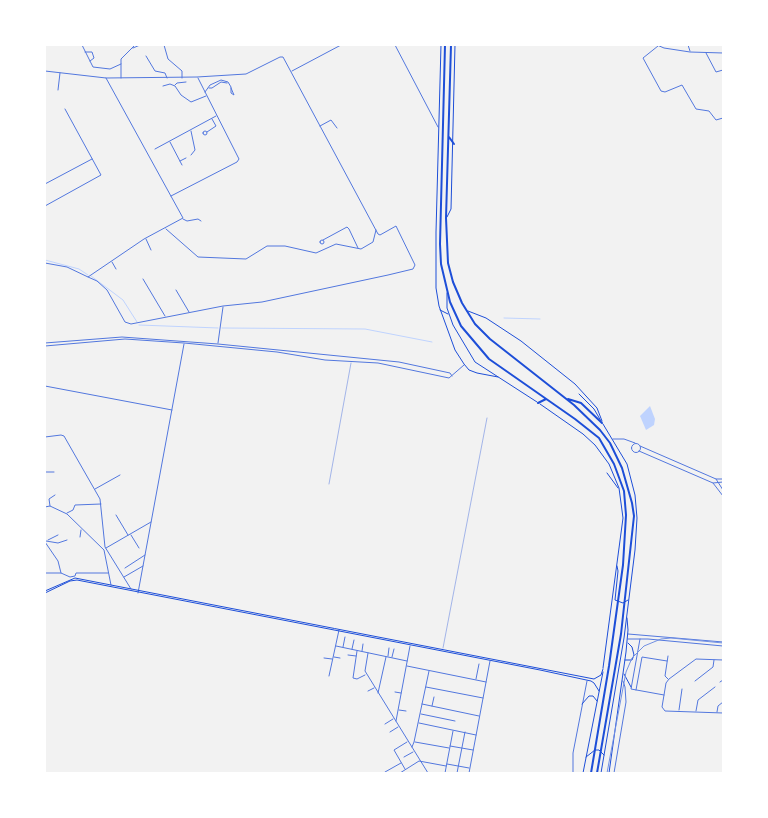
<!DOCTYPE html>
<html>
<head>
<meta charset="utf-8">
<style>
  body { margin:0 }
  #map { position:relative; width:768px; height:818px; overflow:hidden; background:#f2f2f2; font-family:"Noto Sans",sans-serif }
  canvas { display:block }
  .frame { position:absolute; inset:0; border:46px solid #fff; pointer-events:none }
</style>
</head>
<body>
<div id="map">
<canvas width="768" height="818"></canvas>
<div class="frame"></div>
</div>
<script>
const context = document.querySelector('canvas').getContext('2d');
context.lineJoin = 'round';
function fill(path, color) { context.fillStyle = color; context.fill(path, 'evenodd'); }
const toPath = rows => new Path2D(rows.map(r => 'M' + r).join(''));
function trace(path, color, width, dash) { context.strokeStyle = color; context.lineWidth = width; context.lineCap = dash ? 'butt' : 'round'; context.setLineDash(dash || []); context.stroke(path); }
fill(toPath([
  [650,406,655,419,654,425,646,430,640,416]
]), '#bfd3fe');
trace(toPath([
  [45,260,79,269,88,275],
  [91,276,123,300,137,322],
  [504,318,540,319],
  [139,325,218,328],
  [222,328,365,329,432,342]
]), '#bfd3fe', 1);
trace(toPath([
  [329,484,351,363],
  [443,648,487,418]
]), '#5277de', 0.5);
trace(toPath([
  [82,45,93,67,110,69,121,64],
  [164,45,168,59,182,71,182,78],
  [395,45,438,127],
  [657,45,664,48,690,52,723,53],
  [688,45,690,51],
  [658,46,643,58,661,91,665,92,682,85,696,109,709,111,716,120,723,118],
  [133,48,140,45],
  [85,52,92,52,94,58,90,61],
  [706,53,716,72,723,70],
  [146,56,155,71,165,73,167,78],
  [45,71,106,78,197,77,246,74,280,57,283,57,378,234,380,235,396,226,415,265,413,269,388,275,262,302,223,306,131,324,125,322,107,290,97,281,88,277],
  [292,71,341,45],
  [121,78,121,59,135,45],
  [175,85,177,83,186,82],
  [163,86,170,84,175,86,181,95,191,102,206,96],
  [209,88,212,88,221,82,227,83],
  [58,90,60,73],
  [205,92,210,85,221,80,228,82,231,87,231,93,234,95,231,88],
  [320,126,331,120,337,128],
  '203 133a2 2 0 1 1 4 0a2 2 0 1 1-4 0Z',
  [191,131,195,150,191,155],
  [207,132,216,126,212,119],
  [170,142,182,165],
  [155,149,216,116],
  [180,161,186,158],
  [45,184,92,159],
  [171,196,237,162,239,159,198,78],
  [45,206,101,175,65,109],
  [183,219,187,221,198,219,201,221],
  [166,229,198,257,246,259,267,246,285,246,316,253,336,244,361,249,373,242,376,230],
  [146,239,151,250],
  '320 242a2 2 0 1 1 4 0a2 2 0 1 1-4 0Z',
  [323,240,347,227,349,229,358,248],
  [112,262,116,269],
  [45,263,67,267,88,277,144,239,183,218,106,78],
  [143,279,165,316],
  [176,290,189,312],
  [218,343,223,307],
  [45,437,61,435,64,436,100,499,105,547,131,589],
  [613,439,624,439,635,443],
  '631.5 448a4.5 4.5 0 1 1 9 0a4.5 4.5 0 1 1-9 0Z',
  [640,446,716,479,723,479],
  [639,451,713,483,723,482],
  [45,472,54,472],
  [716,479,723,490],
  [713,483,723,496],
  [95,489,120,475],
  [50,506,49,499,55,495],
  [45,507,50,506,67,514,104,550,111,585],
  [67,513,73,510,75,505,101,504],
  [116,515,128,535],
  [131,535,139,548],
  [80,537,81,530],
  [48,540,58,535],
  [46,541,58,543,67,540],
  [45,542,58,561,61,573],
  [106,548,151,522],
  [125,568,145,555],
  [45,573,61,573,70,577,75,576,76,573,108,573],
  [124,577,143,566],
  [640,639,631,689,664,695],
  [336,646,407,661],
  [343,647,345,637],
  [352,649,354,640],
  [357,651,353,678,357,679,365,675],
  [362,651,363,644],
  [368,653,365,671,428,773],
  [348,655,356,656],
  [388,656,389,648],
  [334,657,340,658],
  [392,657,394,649],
  [324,658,332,659],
  [723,660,696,659,669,679,666,683,662,707,665,711,723,713],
  [407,666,486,682],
  [329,676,339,630],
  [476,679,479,664],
  [668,679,665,676,668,656],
  [695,681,713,667,714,660],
  [720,682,723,680],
  [426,687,483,698],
  [636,690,642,657,667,661],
  [368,691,374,688],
  [395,692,401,693],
  [378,693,386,657],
  [422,704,479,716],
  [432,706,434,697],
  [399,710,406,711],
  [679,710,682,689],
  [696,711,698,700,715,687],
  [717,712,718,706,723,702],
  [421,714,455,721],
  [396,721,410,646],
  [419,723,476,735],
  [385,724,393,719],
  [390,732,398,727],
  [415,742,449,748],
  [450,746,473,750],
  [412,747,414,742,429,671],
  [404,757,413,752],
  [447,764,469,768],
  [405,769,394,750,407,742],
  [385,772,401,763],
  [400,773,419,761,446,766],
  [445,773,453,731],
  [457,773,465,732],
  [573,773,573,753,587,681]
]), '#5277de', 1);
trace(toPath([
  [45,343,122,337,218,344,399,362,450,373,452,376],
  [45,346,125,339,184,343,277,352,325,360,378,363,449,378,464,365],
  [45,386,172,410],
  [138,593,184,344],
  [628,634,723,642],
  [628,639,648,639,723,646],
  [469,773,490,661],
  [614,773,626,702,625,687,623,681]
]), '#5277de', 1);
trace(toPath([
  [441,45,436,232,436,288,439,306,455,350,464,364,469,370,477,373,498,377],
  [447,217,451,209,455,45],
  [45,290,45,309],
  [447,293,447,308,453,325,475,362,537,402],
  [440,310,448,314],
  [468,311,486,318,521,341,575,384,597,408,602,421],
  [579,394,594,409,601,421],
  [540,404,583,434,595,445,609,464,619,488,623,518,603,668],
  [607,473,618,488],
  [617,566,618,571,615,600,623,603,628,600],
  [45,591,75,578,594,679,601,675,603,669],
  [45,593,70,581,77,580,540,670,591,681,594,683,599,691],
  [625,660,632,660,634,655,632,647,628,643],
  [624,674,631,687],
  [582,704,589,696,593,696,597,701],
  [586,757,595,750,599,750,604,755],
  [583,773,603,672],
  [601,773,624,638,635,550,637,518,635,495,627,464,603,424],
  [609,773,626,652,628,630,627,618]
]), '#1d4ed8', 1);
trace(toPath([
  [445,45,440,244,441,264,450,302,461,326,489,359,575,419,599,438,614,464,624,491,626,515,623,565,609,666,591,773],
  [451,45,446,218,448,263,453,282,462,303,475,324,490,339,574,405,600,430,610,443,622,468,632,503,634,516,621,634,597,773],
  [449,137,454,144],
  [568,399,581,403,602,423],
  [538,403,546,399]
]), '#1d4ed8', 2);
trace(toPath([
  [607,773,626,672,632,658,644,646,661,639,671,638,723,643]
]), '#7290e2', 1);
</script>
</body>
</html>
